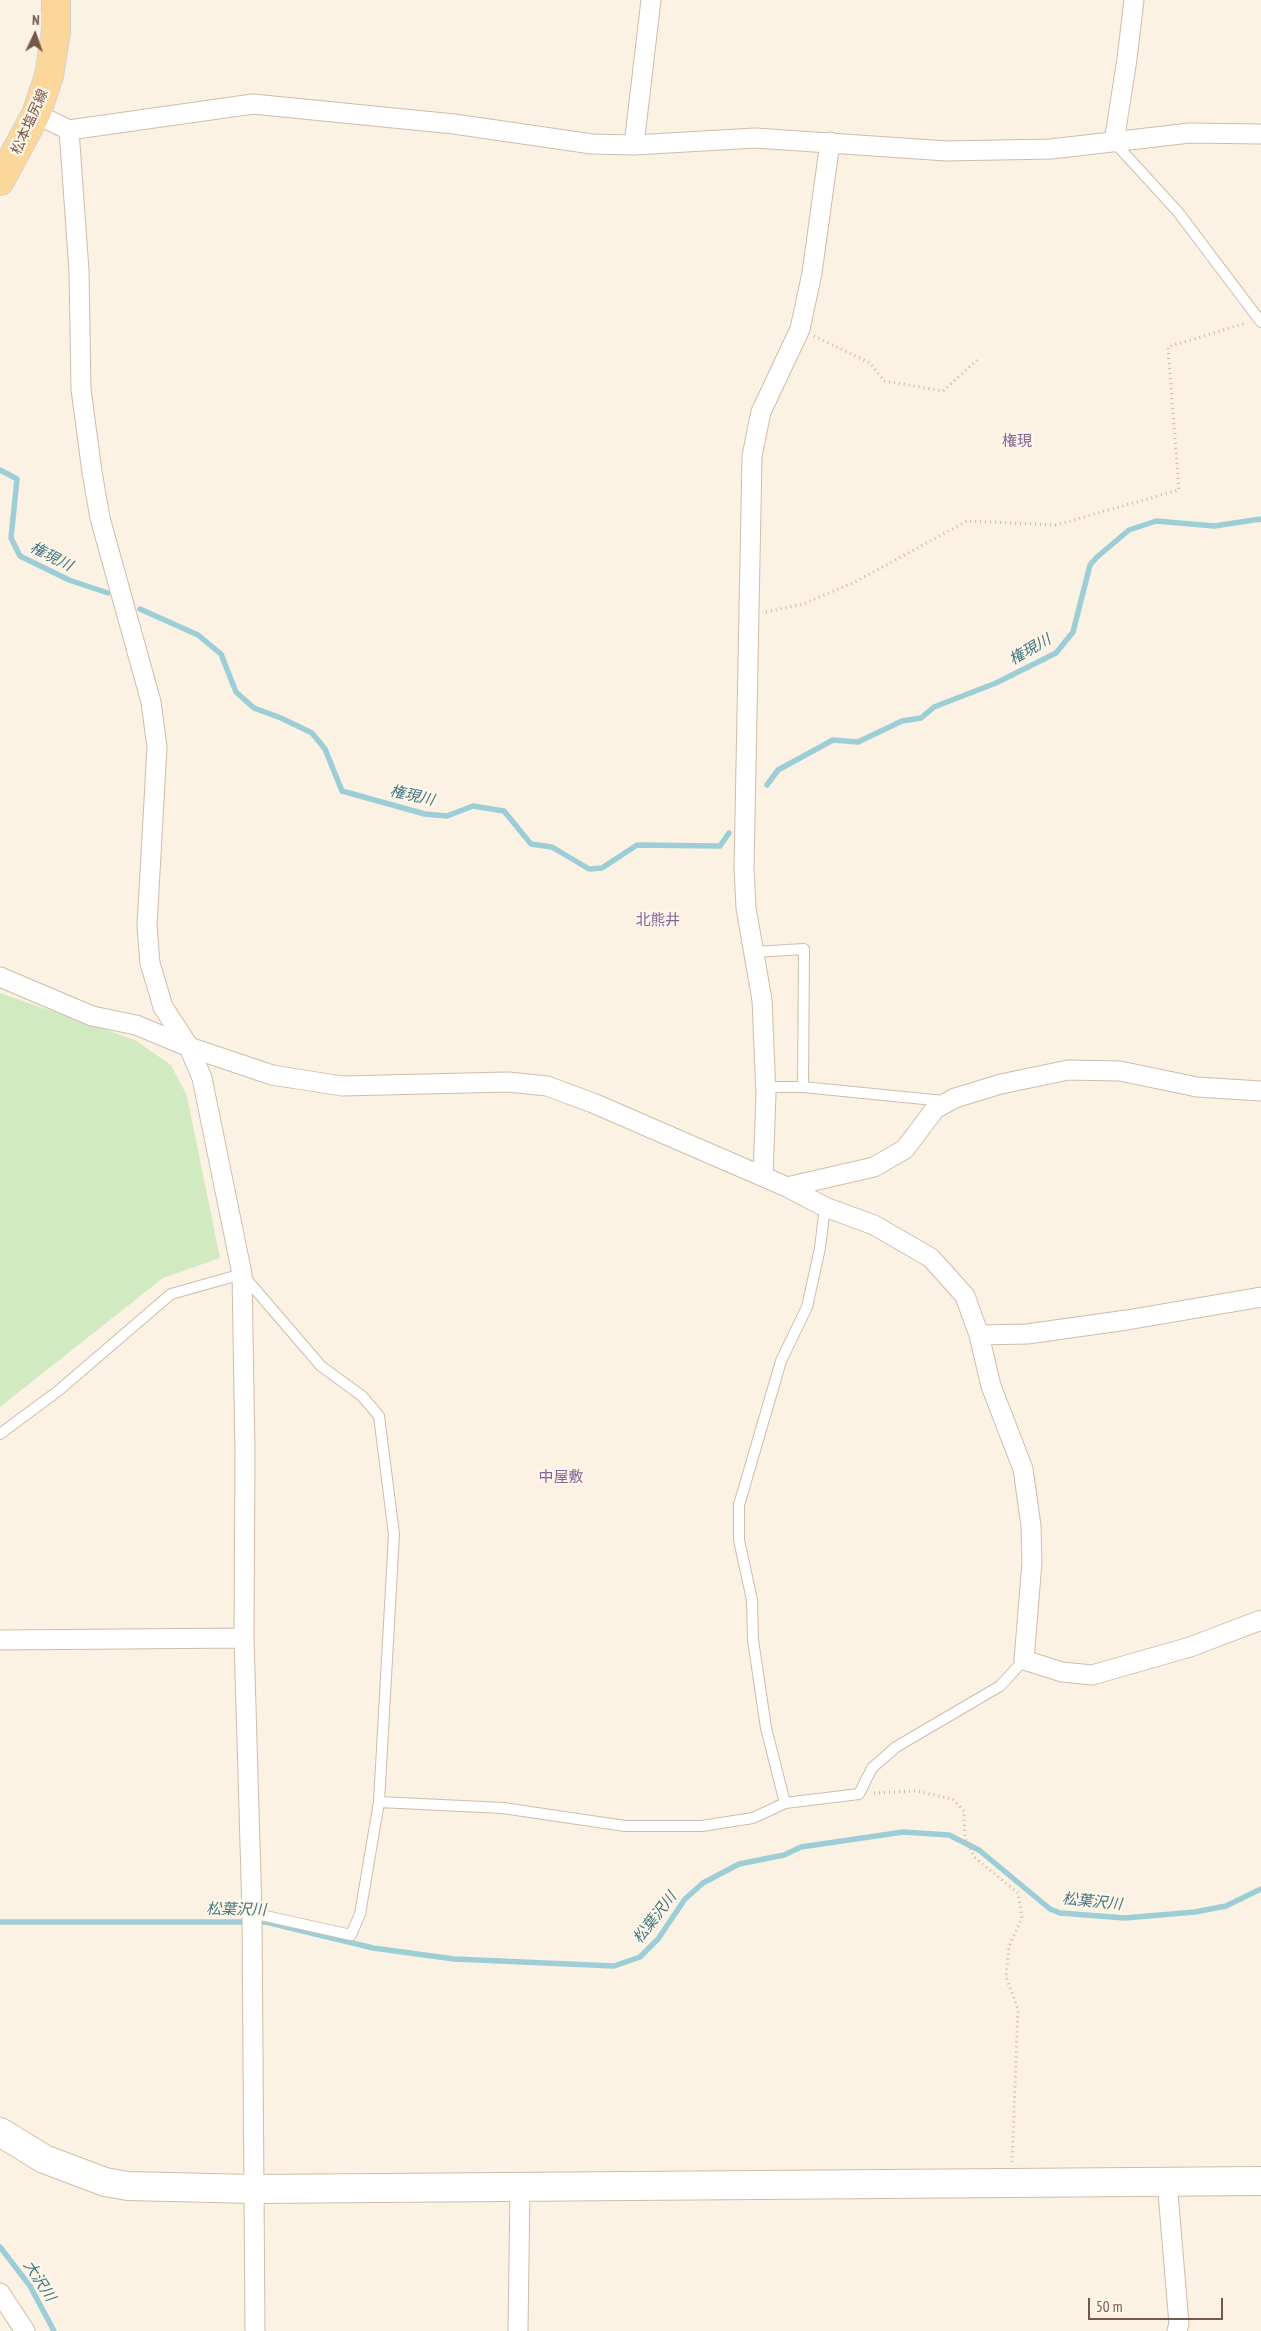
<!DOCTYPE html>
<html>
<head>
<meta charset="utf-8">
<style>
  body { margin:0 }
  #map { position:relative; width:1261px; height:2331px; overflow:hidden; background:#fcf2e3; font-family:"PT Sans Narrow",sans-serif }
  canvas { display:block }
  .north { position:absolute; left:10px; top:10px; width:50px; height:50px; -webkit-text-stroke:4px #fff6e9; paint-order:stroke; rotate:3deg; font-size:14px; font-weight:700; line-height:20px; text-align:center; color:#745849 }
  .north::after { content:''; display:block; margin:auto; width:18px; height:22px; background:#745849; clip-path:polygon(50% 0,100% 100%,50% 72%,0 100%) }
  .scale { position:absolute; left:1088px; top:2298px; width:135px; height:22px; box-sizing:border-box; border:2px solid #745849; border-top:0; padding-left:6px; font-size:15px; line-height:18px; white-space:nowrap; color:#745849; -webkit-text-stroke:4px #fff6e9; paint-order:stroke }
</style>
</head>
<body>
<div id="map">
<canvas width="1261" height="2331"></canvas>
<div class="north">N</div>
<div class="scale">50 m</div>
</div>
<script>
const context = document.querySelector('canvas').getContext('2d');
context.lineJoin = 'round';
function fill(path, color) { context.fillStyle = color; context.fill(path, 'evenodd'); }
const toPath = rows => new Path2D(rows.map(r => 'M' + r).join(''));
function trace(path, color, width, dash) { context.strokeStyle = color; context.lineWidth = width; context.lineCap = dash ? 'butt' : 'round'; context.setLineDash(dash || []); context.stroke(path); }
function drawText(font, color, halo, rows, align = 'center') {
  context.font = font + ' "PT Sans Narrow","Noto Sans JP",sans-serif'; context.lineWidth = 4.5; context.setLineDash([]); context.textBaseline = 'middle'; context.strokeStyle = halo; context.fillStyle = color; for (const [text, x, y, turn = 0] of rows) {
    context.save(); context.translate(x, y); context.rotate((+turn || 0) * Math.PI / 180); context.textAlign = isNaN(turn) ? turn : align; if (halo) context.strokeText(text, 0, 0); context.fillText(text, 0, 0); context.restore();
  }
}
fill(toPath([
  [0,993,135,1040,171,1065,187,1096,220,1258,163,1278,0,1407]
]), '#d2eac1');
trace(toPath([
  [0,470,17,479,11,538,20,556,69,580,108,593],
  [140,609,198,635,221,654,236,692,254,708,281,718,312,733,325,749,342,791,425,814,447,816,473,806,504,811,531,844,552,847,589,869,602,868,637,845,720,846,729,833],
  [767,785,778,770,833,740,858,742,902,721,921,718,934,707,996,683,1056,653,1073,632,1090,565,1097,557,1129,530,1156,521,1214,526,1261,519],
  [0,1922,266,1922,373,1948,454,1959,614,1966,640,1957,658,1939,685,1899,703,1883,739,1864,784,1855,801,1847,903,1832,949,1835,979,1850,1050,1909,1060,1913,1125,1918,1195,1912,1226,1906,1261,1889],
  [0,2247,30,2286,54,2331]
]), '#9dced7', 5.5);
const lane = toPath([
  [1114,142,1178,212,1261,322],
  [754,952,804,949,803,1087,765,1087],
  [803,1087,944,1101],
  [0,1434,58,1391,171,1294,242,1274,321,1366,362,1396,379,1416,394,1534,379,1802,360,1914,351,1935,252,1913],
  [379,1802,503,1808,625,1826,702,1826,753,1818,785,1803,859,1794,872,1768,896,1747,1000,1686,1024,1660],
  [785,1803,766,1728,753,1640,752,1600,739,1540,739,1505,781,1361,807,1307,820,1248,825,1207]
]);
const street = toPath([
  [36,114,69,130,79,271,81,389,92,472,100,518,151,702,157,747,147,926,150,963,163,1007,189,1047,202,1078,242,1274,245,1452,244,1638,252,1913,255,2331],
  [69,130,253,104,454,124,592,144,634,145,755,138,947,151,1051,149,1190,133,1261,134],
  [1114,142,1127,59,1134,0],
  [634,145,651,0],
  [0,977,92,1016,136,1025,189,1047,272,1075,342,1086,508,1082,547,1086,593,1103,787,1187,825,1207,874,1225,931,1258,965,1296,979,1335,991,1386,1023,1469,1031,1526,1032,1562,1024,1660,1062,1672,1092,1675,1190,1647,1261,1620],
  [763,1176,766,1095,762,1000,746,908,744,868,752,456,761,412,800,329,812,273,830,142],
  [787,1187,874,1167,905,1149,935,1109,955,1098,1001,1084,1068,1070,1120,1071,1197,1087,1261,1091],
  [979,1335,1027,1334,1127,1320,1261,1297],
  [0,1640,244,1638],
  [1167,2181,1179,2324,1177,2331],
  [0,2293,25,2331],
  [518,2331,520,2187]
]);
const secondary = toPath([
  [0,2132,44,2159,105,2182,128,2186,254,2189,1261,2181]
]);
const primary = toPath([
  [0,181,36,114,49,76,56,31,56,0]
]);
trace(lane, '#cfbcac', 12);
trace(street, '#cfbcac', 21);
trace(secondary, '#d2bba9', 30);
trace(primary, '#d8d0cc', 30);
trace(toPath([
  [814,336,870,363,884,381,943,391,977,360],
  [766,612,803,604,855,582,967,521,1056,525,1179,490,1168,347,1246,323],
  [874,1793,916,1791,953,1799,964,1811,965,1838,974,1857,1018,1893,1022,1918,1009,1946,1006,1977,1018,2009,1012,2162]
]), '#d6b39d', 3, [1, 4]);
trace(lane, '#fff', 10);
trace(street, '#fff', 19);
trace(secondary, '#fff', 28);
trace(primary, '#fbd79b', 28);
drawText('14px', '#745849', '#fff6e9', [
  ["松本塩尻線",30,122,-66]
]);
drawText('15px', '#866498', '#fff6e9', [
  ["権現",1017,442],
  ["北熊井",658,921],
  ["中屋敷",561,1478]
]);
drawText('italic 15px', '#3f7681', '#fff6e9', [
  ["権現川",51,557,27],
  ["権現川",1030,650,-30],
  ["権現川",412,796,13],
  ["松葉沢川",1092,1902,6],
  ["松葉沢川",236,1910,1],
  ["松葉沢川",655,1918,-52],
  ["大沢川",39,2281,57]
]);
</script>
</body>
</html>
